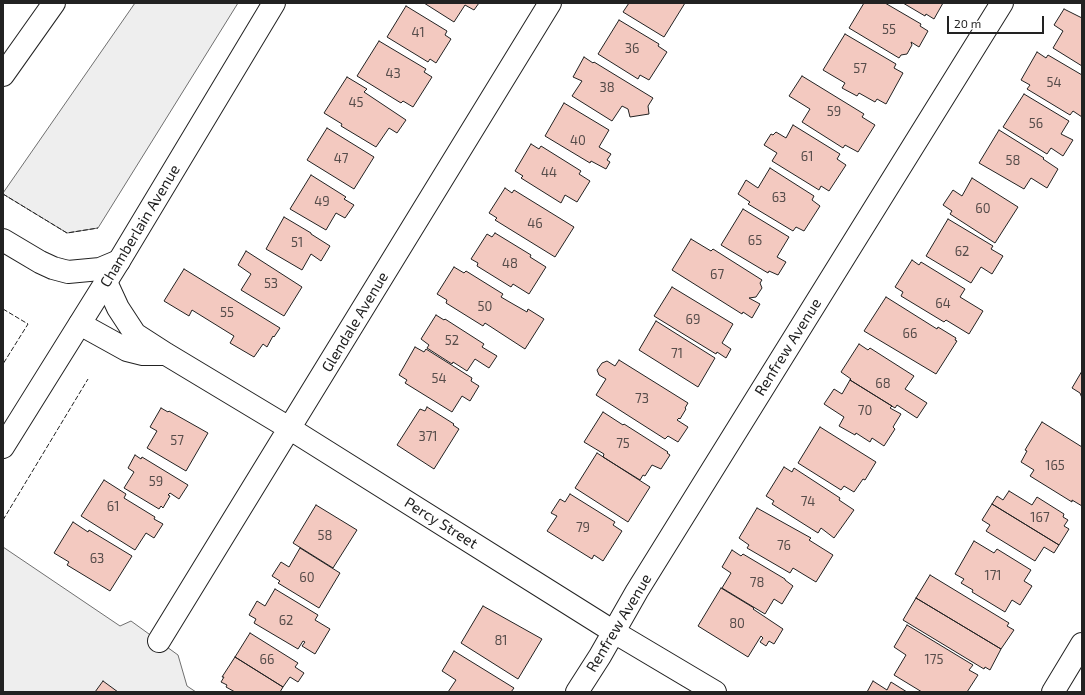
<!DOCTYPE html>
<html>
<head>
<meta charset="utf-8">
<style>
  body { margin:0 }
  #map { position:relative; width:1085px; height:695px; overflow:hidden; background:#fff; font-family:"Exo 2",sans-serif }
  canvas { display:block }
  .frame { position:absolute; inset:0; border:4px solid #222; pointer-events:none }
  .scale { position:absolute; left:947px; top:16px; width:97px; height:18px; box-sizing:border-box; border:2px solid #222; border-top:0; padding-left:5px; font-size:12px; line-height:14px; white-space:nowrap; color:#222; -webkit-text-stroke:3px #fff; paint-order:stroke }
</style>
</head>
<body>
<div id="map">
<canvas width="1085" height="695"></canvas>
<div class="frame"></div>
<div class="scale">20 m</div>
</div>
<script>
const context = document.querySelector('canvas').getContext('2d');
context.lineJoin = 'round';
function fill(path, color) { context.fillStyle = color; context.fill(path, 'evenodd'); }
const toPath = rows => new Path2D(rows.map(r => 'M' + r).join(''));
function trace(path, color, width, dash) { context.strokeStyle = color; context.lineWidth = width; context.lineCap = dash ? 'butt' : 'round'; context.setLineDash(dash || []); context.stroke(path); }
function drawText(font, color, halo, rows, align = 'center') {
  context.font = font + ' "Exo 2",sans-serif'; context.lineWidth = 3; context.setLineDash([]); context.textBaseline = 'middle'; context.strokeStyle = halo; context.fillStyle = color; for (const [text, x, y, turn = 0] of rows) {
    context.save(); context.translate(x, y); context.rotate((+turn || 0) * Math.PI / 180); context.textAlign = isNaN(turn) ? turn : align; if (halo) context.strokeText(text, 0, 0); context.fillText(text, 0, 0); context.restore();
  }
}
const green = toPath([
  [135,3,238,3,98,228,67,233,3,194,3,193,135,3],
  [3,547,120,626,131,621,178,655,187,686,196,692,3,692,3,547]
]);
fill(green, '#eee');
trace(green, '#6f6f6f', 1);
const building = toPath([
  [424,3,479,3,474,10,465,5,454,22,424,3],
  [629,3,685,3,664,37,623,12,629,3],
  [864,3,885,3,921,24,920,26,928,31,919,47,911,42,912,45,907,54,901,55,899,58,849,28,864,3],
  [903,3,943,3,934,19,926,14,925,16,903,3],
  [406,6,447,31,445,35,451,39,436,63,430,59,428,62,387,37,406,6],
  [1064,9,1082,18,1082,66,1053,48,1063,31,1054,25,1064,9],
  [619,20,659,44,658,46,667,52,649,80,640,75,638,79,598,54,619,20],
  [845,34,896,64,894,68,903,73,886,104,877,99,875,102,859,93,857,96,842,88,845,83,823,70,845,34],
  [379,41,426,69,424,72,432,77,413,107,403,101,401,103,357,76,379,41],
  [1037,52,1046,58,1048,55,1082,75,1082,117,1073,111,1070,115,1027,89,1030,85,1021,80,1037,52],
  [584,57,593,63,594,62,653,98,648,106,649,114,630,117,628,109,622,106,612,121,572,96,582,81,573,77,584,57],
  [802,76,864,114,862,117,875,125,858,152,845,145,843,148,802,122,810,109,789,96,802,76],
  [347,77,367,89,364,92,406,120,397,133,389,128,376,147,341,126,342,124,324,113,347,77],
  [1024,94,1069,121,1061,134,1073,140,1063,156,1051,148,1047,154,1003,127,1024,94],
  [564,103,609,130,599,147,611,154,607,160,610,162,606,169,591,161,590,163,545,136,564,103],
  [793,125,840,154,837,159,846,165,829,191,821,186,819,190,772,161,777,153,764,145,771,134,773,135,776,132,786,138,793,125],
  [327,128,374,157,354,189,307,160,327,128],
  [999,130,1044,158,1043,159,1058,169,1047,188,1031,178,1024,189,979,163,999,130],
  [531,144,539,149,541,146,581,171,579,174,590,181,577,202,565,195,561,203,521,178,523,176,515,171,531,144],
  [770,168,814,196,812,200,820,206,804,231,796,227,793,231,748,204,750,202,738,194,746,180,758,188,770,168],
  [311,175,346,197,344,199,354,205,345,218,336,213,326,230,290,209,311,175],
  [972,178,1018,207,995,243,950,214,952,211,943,205,953,190,962,196,972,178],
  [505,188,512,193,514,190,574,227,555,257,495,220,497,218,489,213,505,188],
  [743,209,789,237,777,257,786,262,778,275,769,271,768,273,721,245,743,209],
  [284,217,311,233,311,234,330,246,321,261,311,254,302,270,266,249,284,217],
  [948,219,993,246,991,249,1003,256,992,274,981,267,971,283,926,256,948,219],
  [495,233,531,255,530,257,546,267,529,294,513,284,511,287,477,266,478,263,471,259,487,234,492,237,495,233],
  [691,239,711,251,713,249,762,280,760,283,762,288,756,297,749,298,760,304,752,318,743,312,742,314,672,270,691,239],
  [246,251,302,287,284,316,241,290,251,274,238,265,246,251],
  [912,260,919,265,921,262,965,289,960,297,983,311,969,334,946,320,944,322,901,296,903,292,895,287,912,260],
  [454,267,464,273,466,271,503,294,501,297,513,304,527,312,528,309,544,319,525,349,485,323,483,326,446,303,447,300,437,294,454,267],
  [184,269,280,328,274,337,273,336,267,347,263,344,254,357,230,343,234,336,192,310,189,316,164,301,184,269],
  [672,287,733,324,722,343,731,349,726,358,717,352,716,354,654,316,672,287],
  [886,297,937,329,938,327,956,338,955,340,957,341,936,374,864,331,886,297],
  [436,315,444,320,445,319,484,344,482,347,497,356,489,368,475,359,467,371,453,362,452,364,427,348,429,345,421,339,436,315],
  [656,321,715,358,698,387,639,350,656,321],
  [859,344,868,350,870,348,914,376,905,389,927,403,917,418,897,405,895,408,850,380,851,379,841,372,859,344],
  [415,347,424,352,426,349,472,378,471,381,479,386,470,401,462,396,452,412,405,383,407,380,399,375,415,347],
  [619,360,688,403,685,408,686,409,680,419,679,418,677,420,688,427,678,442,668,436,665,439,596,395,606,379,599,375,597,370,602,363,607,361,615,366,619,360],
  [1082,371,1082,398,1080,393,1072,388,1082,371],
  [850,380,892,406,890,408,901,414,893,427,895,429,884,446,872,438,870,442,856,433,855,435,839,426,844,417,824,404,834,389,842,394,850,380],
  [427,407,454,424,453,425,459,429,434,469,397,445,420,409,425,411,427,407],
  [161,408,168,412,169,411,208,433,186,471,147,448,157,431,150,427,161,408],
  [603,412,623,425,624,424,668,452,667,453,670,455,661,469,652,465,645,476,643,475,640,480,603,457,604,454,584,442,603,412],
  [1042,422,1082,447,1082,506,1072,500,1072,502,1030,476,1034,470,1021,462,1027,451,1025,450,1042,422],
  [820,427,876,462,865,480,863,479,854,492,844,486,841,490,798,463,820,427],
  [597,453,650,487,628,522,575,488,597,453],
  [135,455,141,459,142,457,188,485,179,499,170,493,168,495,170,496,163,508,161,506,159,509,124,488,134,472,128,468,135,455],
  [784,467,792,472,794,468,840,498,839,500,854,510,834,538,821,528,818,533,772,504,774,501,766,496,784,467],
  [104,480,126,494,124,498,155,517,154,519,163,524,154,538,146,533,135,550,81,516,104,480],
  [1009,491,1032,505,1037,497,1064,514,1063,517,1068,520,1064,526,1069,529,1059,545,992,504,997,496,1003,500,1009,491],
  [570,494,615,522,613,525,622,531,603,561,594,555,592,559,547,531,557,516,551,513,560,499,565,502,570,494],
  [992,504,1059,545,1054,553,1044,547,1035,561,986,531,990,525,982,520,992,504],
  [316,505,357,530,333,568,293,543,316,505],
  [757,508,811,538,809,540,833,555,816,582,793,568,790,573,747,548,749,545,739,538,757,508],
  [73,522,88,532,89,530,132,556,110,591,67,565,69,562,54,553,73,522],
  [974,541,994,553,997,549,1031,570,1024,581,1032,586,1020,605,1012,600,1005,612,972,592,973,590,961,583,964,579,955,574,974,541],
  [300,548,340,573,319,608,278,583,280,581,272,576,281,562,289,567,300,548],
  [732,550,741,556,743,554,785,579,785,580,793,586,782,604,774,599,765,614,722,588,731,573,722,567,732,550],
  [930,575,1009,623,1007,626,1014,630,1001,649,916,598,930,575],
  [721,588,754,608,753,609,783,629,774,644,769,641,766,646,760,642,763,638,761,636,748,657,698,626,721,588],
  [275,589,318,615,315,620,330,629,315,654,302,646,305,642,303,641,298,649,254,623,256,619,249,615,257,601,265,606,275,589],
  [916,598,1001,649,990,670,985,667,984,669,903,620,916,598],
  [483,606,542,639,518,679,461,643,483,606],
  [907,625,973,665,969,670,978,675,967,692,922,692,894,675,906,655,894,647,907,625],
  [250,633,298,663,295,667,304,673,298,682,290,677,283,687,235,657,250,633],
  [454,651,514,688,511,692,448,692,456,680,442,671,454,651],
  [235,657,283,687,280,692,235,692,226,687,227,685,221,682,224,677,222,677,235,657],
  [103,681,118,692,95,692,103,681],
  [873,681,887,690,891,682,907,692,867,692,873,681]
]);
fill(building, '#f3c9c0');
trace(building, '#222', 1);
const street = toPath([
  [3,240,40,262,53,268,68,272,100,269,119,261],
  [106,282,118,308,135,334,166,354,289,428,614,632,715,692],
  [80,324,127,350,143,354,163,354],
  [159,641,550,3],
  [577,692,600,656,637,591,1002,3],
  [1053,692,1082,644]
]);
const primary = toPath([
  [3,447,119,261,274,3]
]);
const highway = toPath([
  [3,75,54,3]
]);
trace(street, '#222', 24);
trace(primary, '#222', 24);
trace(highway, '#222', 24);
trace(street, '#fff', 22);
trace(primary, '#fff', 22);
trace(highway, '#fff', 22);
trace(toPath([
  [3,194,67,233,98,228],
  [3,309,28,324,3,364],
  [3,520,88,379]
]), '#222', 1, [5, 2]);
drawText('13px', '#564c4a', null, [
  ["55",889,30],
  ["41",418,33],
  ["36",632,49],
  ["57",860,69],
  ["43",393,74],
  ["54",1054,83],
  ["38",607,88],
  ["45",356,103],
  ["59",834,112],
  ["56",1036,124],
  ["40",578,141],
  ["61",807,157],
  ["47",341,159],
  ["58",1013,161],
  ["44",549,173],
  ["63",779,198],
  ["49",322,202],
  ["60",983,209],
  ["46",535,224],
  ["65",755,241],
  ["51",297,243],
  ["62",962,252],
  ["48",510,264],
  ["67",717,275],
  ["53",271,284],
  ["64",943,304],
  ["50",485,307],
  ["55",227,313],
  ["69",693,320],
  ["66",910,334],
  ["52",452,341],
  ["71",677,354],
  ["54",439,379],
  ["68",883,384],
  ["73",642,399],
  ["70",865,411],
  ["371",428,437],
  ["57",177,441],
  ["75",623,444],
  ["165",1055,466],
  ["59",156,482],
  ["74",808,502],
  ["61",113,507],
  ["167",1040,518],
  ["79",583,528],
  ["58",325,536],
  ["76",784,546],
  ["63",97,559],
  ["171",993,576],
  ["60",307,578],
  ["78",757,583],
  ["62",286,621],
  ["80",737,624],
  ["81",501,641],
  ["66",267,660],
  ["175",934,660]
]);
drawText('15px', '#222', '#fff', [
  ["Chamberlain Avenue",140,226,-59],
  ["Glendale Avenue",355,322,-59],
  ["Renfrew Avenue",788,347,-58],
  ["Percy Street",441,523,32],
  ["Renfrew Avenue",619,623,-59]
]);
</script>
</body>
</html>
